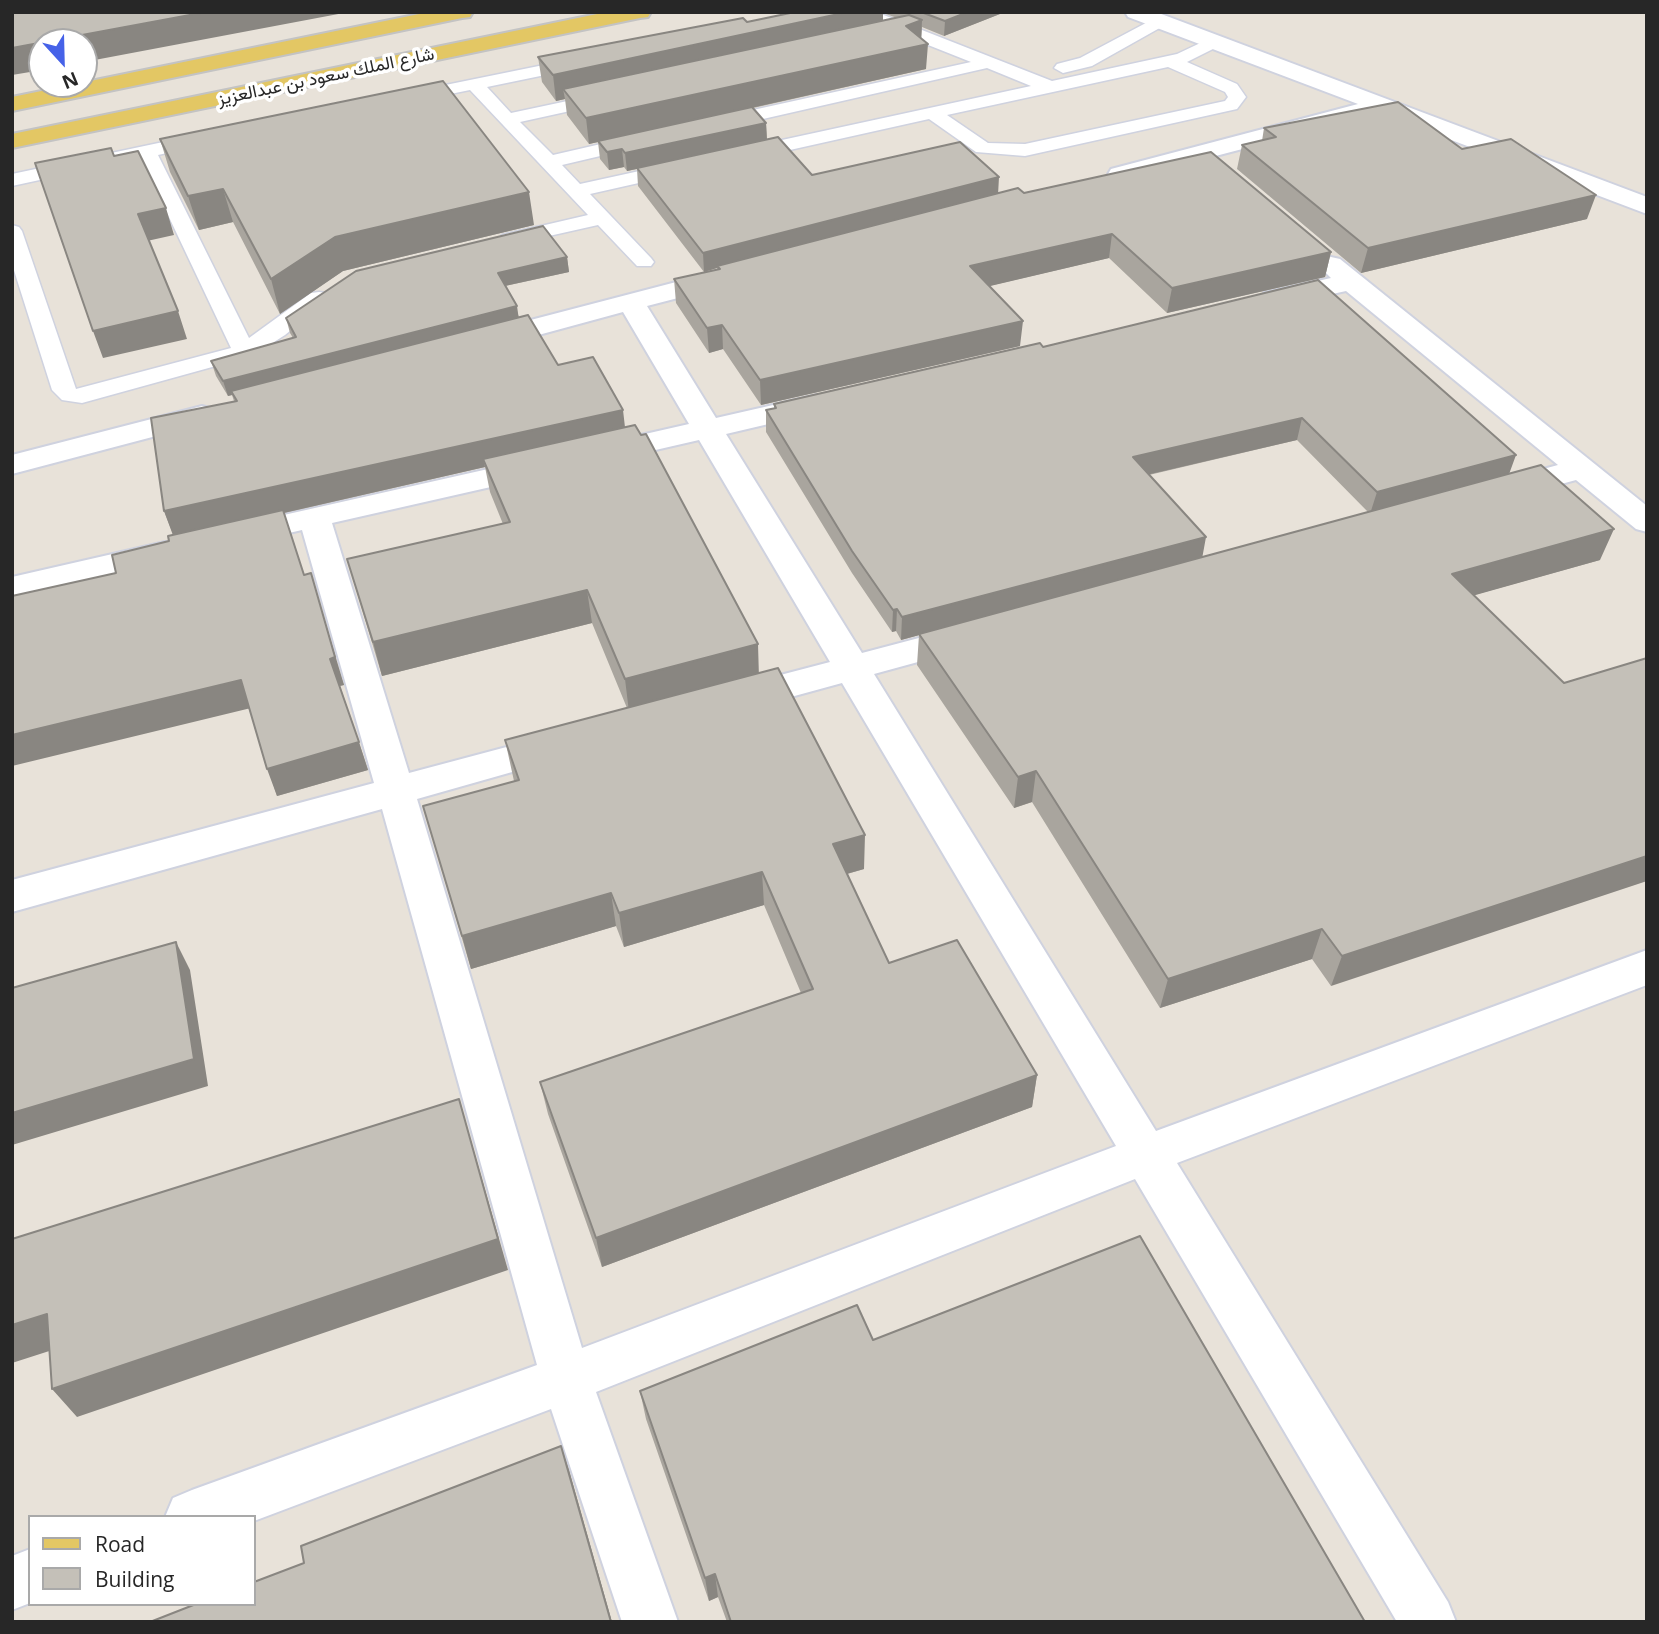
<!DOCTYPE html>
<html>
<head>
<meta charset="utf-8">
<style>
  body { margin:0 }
  #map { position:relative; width:1659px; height:1634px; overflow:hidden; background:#e8e2d9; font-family:"Open Sans",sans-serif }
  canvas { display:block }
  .frame { position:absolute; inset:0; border:14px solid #272727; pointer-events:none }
  .legend { position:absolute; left:28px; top:1515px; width:228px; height:91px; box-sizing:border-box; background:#fff; border:2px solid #a9a9a9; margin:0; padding:9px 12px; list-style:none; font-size:21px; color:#272727 }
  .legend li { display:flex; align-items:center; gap:14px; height:35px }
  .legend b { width:35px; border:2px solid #a9a9a9 }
  .north { position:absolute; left:28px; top:28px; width:70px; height:70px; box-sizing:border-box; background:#fff; border:2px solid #a9a9a9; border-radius:50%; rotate:158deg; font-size:19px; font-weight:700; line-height:28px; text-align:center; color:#272727 }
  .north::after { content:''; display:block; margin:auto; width:24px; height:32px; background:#4662e8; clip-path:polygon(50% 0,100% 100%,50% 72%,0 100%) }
</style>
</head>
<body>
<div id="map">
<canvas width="1659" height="1634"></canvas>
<div class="frame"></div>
<ul class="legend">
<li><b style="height:9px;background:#e3c764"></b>Road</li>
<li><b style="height:19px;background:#c4c0b8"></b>Building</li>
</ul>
<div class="north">N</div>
</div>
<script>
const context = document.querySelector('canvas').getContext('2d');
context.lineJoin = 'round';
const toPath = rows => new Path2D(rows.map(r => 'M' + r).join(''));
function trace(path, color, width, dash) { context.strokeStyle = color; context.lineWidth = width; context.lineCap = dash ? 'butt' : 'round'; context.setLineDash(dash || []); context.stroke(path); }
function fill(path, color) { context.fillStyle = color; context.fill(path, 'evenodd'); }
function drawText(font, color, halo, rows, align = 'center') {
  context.font = font + ' "Open Sans",Vazirmatn,sans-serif'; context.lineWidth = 7; context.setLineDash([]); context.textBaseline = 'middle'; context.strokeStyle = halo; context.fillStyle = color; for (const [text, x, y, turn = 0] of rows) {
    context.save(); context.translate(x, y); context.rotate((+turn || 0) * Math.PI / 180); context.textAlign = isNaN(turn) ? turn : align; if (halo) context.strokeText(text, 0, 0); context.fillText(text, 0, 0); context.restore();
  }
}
const lane = toPath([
  [853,12,876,12,1052,81,1177,54,1213,37,1222,42,1219,46,1187,62,1237,84,1246,97,1237,109,1025,156,976,152,929,119,745,160,738,158,736,154,738,150,745,148,1031,86,987,68,719,129,712,127,710,123,712,119,971,62,855,16,853,12],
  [1168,67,1225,92,1228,97,1225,101,1025,144,988,143,947,115,1168,67],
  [1159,16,1167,21,1165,25,1092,66,1063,73,1054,68,1057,64,1080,58,1159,16],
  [578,58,584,59,587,63,584,67,487,87,511,113,605,93,611,94,614,98,611,102,520,122,553,155,640,135,649,141,647,145,562,165,580,184,676,163,683,165,686,169,683,173,590,194,651,258,654,262,651,266,637,266,598,225,509,245,502,243,499,239,502,235,588,215,470,90,411,102,402,97,411,92,578,58],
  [201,134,210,140,208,144,158,155,249,338,311,293,319,292,327,293,330,298,285,335,252,356,82,403,62,400,52,390,12,264,12,225,19,227,22,231,76,389,231,348,141,158,12,186,12,174,201,134]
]);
const street = toPath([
  [1125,12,1156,12,1647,197,1647,214,1380,113,1120,181,1111,179,1108,174,1111,169,1358,104,1128,17,1125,12],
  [1331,257,1340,259,1647,506,1647,532,1636,529,1576,480,1502,500,1491,497,1486,490,1491,483,1558,465,1346,291,1274,307,1264,305,1260,299,1264,293,1331,278,1318,265,1322,259,1331,257],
  [726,269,736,271,740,277,736,283,647,306,716,418,817,395,828,398,832,404,828,410,726,434,862,653,968,625,980,629,985,637,980,645,874,674,1156,1131,1647,950,1647,985,1177,1163,1448,1602,1456,1622,1397,1622,1135,1179,596,1392,678,1622,622,1622,551,1409,254,1521,254,1517,165,1517,173,1498,192,1490,537,1365,382,809,12,912,12,880,374,783,302,530,237,545,226,542,221,535,226,528,537,458,548,460,553,467,548,474,332,523,409,773,559,733,572,737,577,746,572,755,417,799,582,1348,1116,1146,842,683,736,712,723,708,718,699,723,690,830,662,699,440,599,463,588,461,584,454,588,447,689,424,623,312,487,349,477,346,473,340,477,334,726,269],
  [202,406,213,409,217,415,213,421,12,474,12,455,202,406],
  [165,542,177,545,181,552,177,559,12,599,12,577,165,542],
  [30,1549,30,1603,12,1610,12,1556,30,1549]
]);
const primary = toPath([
  [429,12,473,12,470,17,462,18,12,111,12,97,429,12],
  [607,12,651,12,648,17,640,18,12,148,12,134,607,12]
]);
trace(lane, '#cfd2df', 3);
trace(street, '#cfd2df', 4);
trace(primary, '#c3c3c3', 4);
fill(lane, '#fff');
fill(street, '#fff');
fill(primary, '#e3c764');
fill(toPath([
  [795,12,1005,12,944,36,922,27,921,39,926,69,753,108,766,123,767,140,812,175,998,193,1024,193,1331,252,1325,277,1167,313,1109,258,989,286,1020,346,761,405,723,349,709,353,676,303,674,279,717,269,717,268,704,272,638,186,637,169,627,171,624,167,609,170,600,159,598,142,589,144,567,115,565,99,556,101,542,82,538,57,747,22],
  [883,13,897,18,883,21],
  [1264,128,1462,149,1587,219,1361,273,1237,169,1242,145,1262,141],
  [160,139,534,225,343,271,280,314,233,222,199,230,170,172],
  [567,257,569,272,505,286,519,317,558,365,625,427,864,869,847,874,889,963,1037,1075,1032,1107,602,1267,548,1114,540,1082,801,993,764,905,624,947,616,926,471,969,423,806,514,781,505,740,627,708,592,623,382,676,347,559,503,524,490,492,485,467,284,513,304,575,344,685,340,686,368,770,277,796,249,709,116,573,169,541,173,534,164,511,234,401,232,395,228,396,216,376,211,361,293,338,290,333,286,318],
  [1043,347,1509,474,1600,560,1474,595,1564,683,1331,986,1312,959,1160,1008,1032,802,1014,808,917,665,919,635,901,640,896,631,892,632,852,573,766,432,766,410,774,408,774,404],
  [1297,440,1368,512,1202,557,1149,475],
  [873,1340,1365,1622,727,1622,718,1597,709,1601,646,1419,640,1391]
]), '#a9a59e');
fill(toPath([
  [206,12,349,12,84,62,84,42,43,42],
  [848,12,883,12,883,29,563,89,565,99,556,101,553,75],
  [968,12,1005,12,944,36,945,21],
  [922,20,921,45,928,44,926,69,589,144,586,118,906,26],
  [42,42,42,70,12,75,12,48],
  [766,123,767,141,627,171,625,153],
  [622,149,624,167,609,170,607,152],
  [999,177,998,195,717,266,717,268,704,272,703,253],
  [223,189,233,222,199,230,188,196],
  [529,192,534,225,343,271,280,314,271,279,335,237],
  [1596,195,1587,219,1361,273,1368,248],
  [166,208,174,235,147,241,138,214],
  [1112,234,1109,258,969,291,970,266],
  [1331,252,1325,277,1167,313,1172,288],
  [567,257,569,272,500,287,498,273],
  [517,306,519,320,231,391,232,395,228,396,223,381],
  [178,311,187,339,103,358,93,331],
  [1023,321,1020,346,761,405,760,380],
  [722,325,723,349,709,353,707,328],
  [623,410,626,436,483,459,485,467,174,538,164,511],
  [1302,418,1297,440,1129,479,1133,457],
  [1516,455,1508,477,1370,514,1377,492],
  [1614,529,1600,560,1440,605,1452,574],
  [1206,537,1202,559,901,640,902,617],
  [587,590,592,623,382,676,373,642],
  [319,601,344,685,339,686,330,659],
  [897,609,896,631,892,632,893,610],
  [758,644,759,678,629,712,625,679],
  [241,680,251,708,12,766,12,735],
  [359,742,368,770,277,796,267,769],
  [1036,771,1032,802,1014,808,1018,777],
  [865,835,864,869,832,878,833,844],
  [1647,856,1647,881,1331,986,1342,956],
  [762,872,764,905,624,947,619,913],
  [611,893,616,926,471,969,462,936],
  [1322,929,1312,959,1160,1008,1168,979],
  [176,942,190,970,208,1086,12,1145,12,1113],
  [1037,1075,1032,1107,602,1267,596,1238],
  [459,1099,508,1270,77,1417,52,1389],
  [47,1314,71,1344,12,1363,12,1325],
  [561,1446,569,1470,612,1622,611,1622],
  [715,1574,718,1597,709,1601,705,1578]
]), '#898681');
const building = toPath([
  [12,12,206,12,12,48,12,12],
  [795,12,848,12,553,75,538,57,743,18,747,22,795,12],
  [921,12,968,12,945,21,921,12],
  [909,15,922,20,906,26,928,44,586,118,563,89,909,15],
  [443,81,529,192,335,237,271,279,223,189,188,196,160,139,443,81],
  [1398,102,1462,149,1511,139,1596,195,1368,248,1242,145,1276,137,1264,128,1398,102],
  [752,107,766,123,625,153,622,149,607,152,598,141,752,107],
  [778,137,812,175,960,142,999,177,703,253,637,168,778,137],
  [111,148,114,156,138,151,166,208,138,214,178,311,93,331,35,163,111,148],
  [1211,152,1331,252,1172,288,1112,234,970,266,1023,321,760,380,722,325,707,328,674,279,720,269,717,266,1018,188,1024,193,1211,152],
  [543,226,567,257,498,273,517,306,223,381,211,361,296,337,286,318,356,271,543,226],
  [1318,280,1516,455,1377,492,1302,418,1133,457,1206,537,902,617,897,609,893,610,852,551,766,410,776,408,774,404,1040,343,1043,347,1318,280],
  [528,315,558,365,593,357,623,410,164,511,151,418,237,401,231,391,528,315],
  [635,425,641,435,646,434,758,644,625,679,587,590,373,642,347,559,510,522,483,459,635,425],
  [1541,465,1614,529,1452,574,1564,683,1647,658,1647,856,1342,956,1322,929,1168,979,1036,771,1018,777,919,634,1541,465],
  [283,510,304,575,311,573,335,657,330,659,359,742,267,769,241,680,12,735,12,596,116,573,112,555,169,541,168,536,283,510],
  [778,668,865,835,833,844,889,963,957,940,1037,1075,596,1238,540,1082,813,989,762,872,619,913,611,893,462,936,423,806,519,780,505,740,778,668],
  [176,942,194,1059,12,1113,12,988,176,942],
  [459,1099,498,1239,52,1389,47,1314,12,1325,12,1239,459,1099],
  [1140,1236,1365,1622,731,1622,715,1574,705,1578,640,1391,857,1305,873,1340,1140,1236],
  [561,1446,611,1622,150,1622,196,1604,254,1604,254,1582,304,1563,301,1546,561,1446]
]);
fill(building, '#c4c0b8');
trace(building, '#898681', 2);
drawText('18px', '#272727', '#fff', [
  ["شارع الملك سعود بن عبدالعزيز",326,77,-12]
]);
</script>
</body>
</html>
